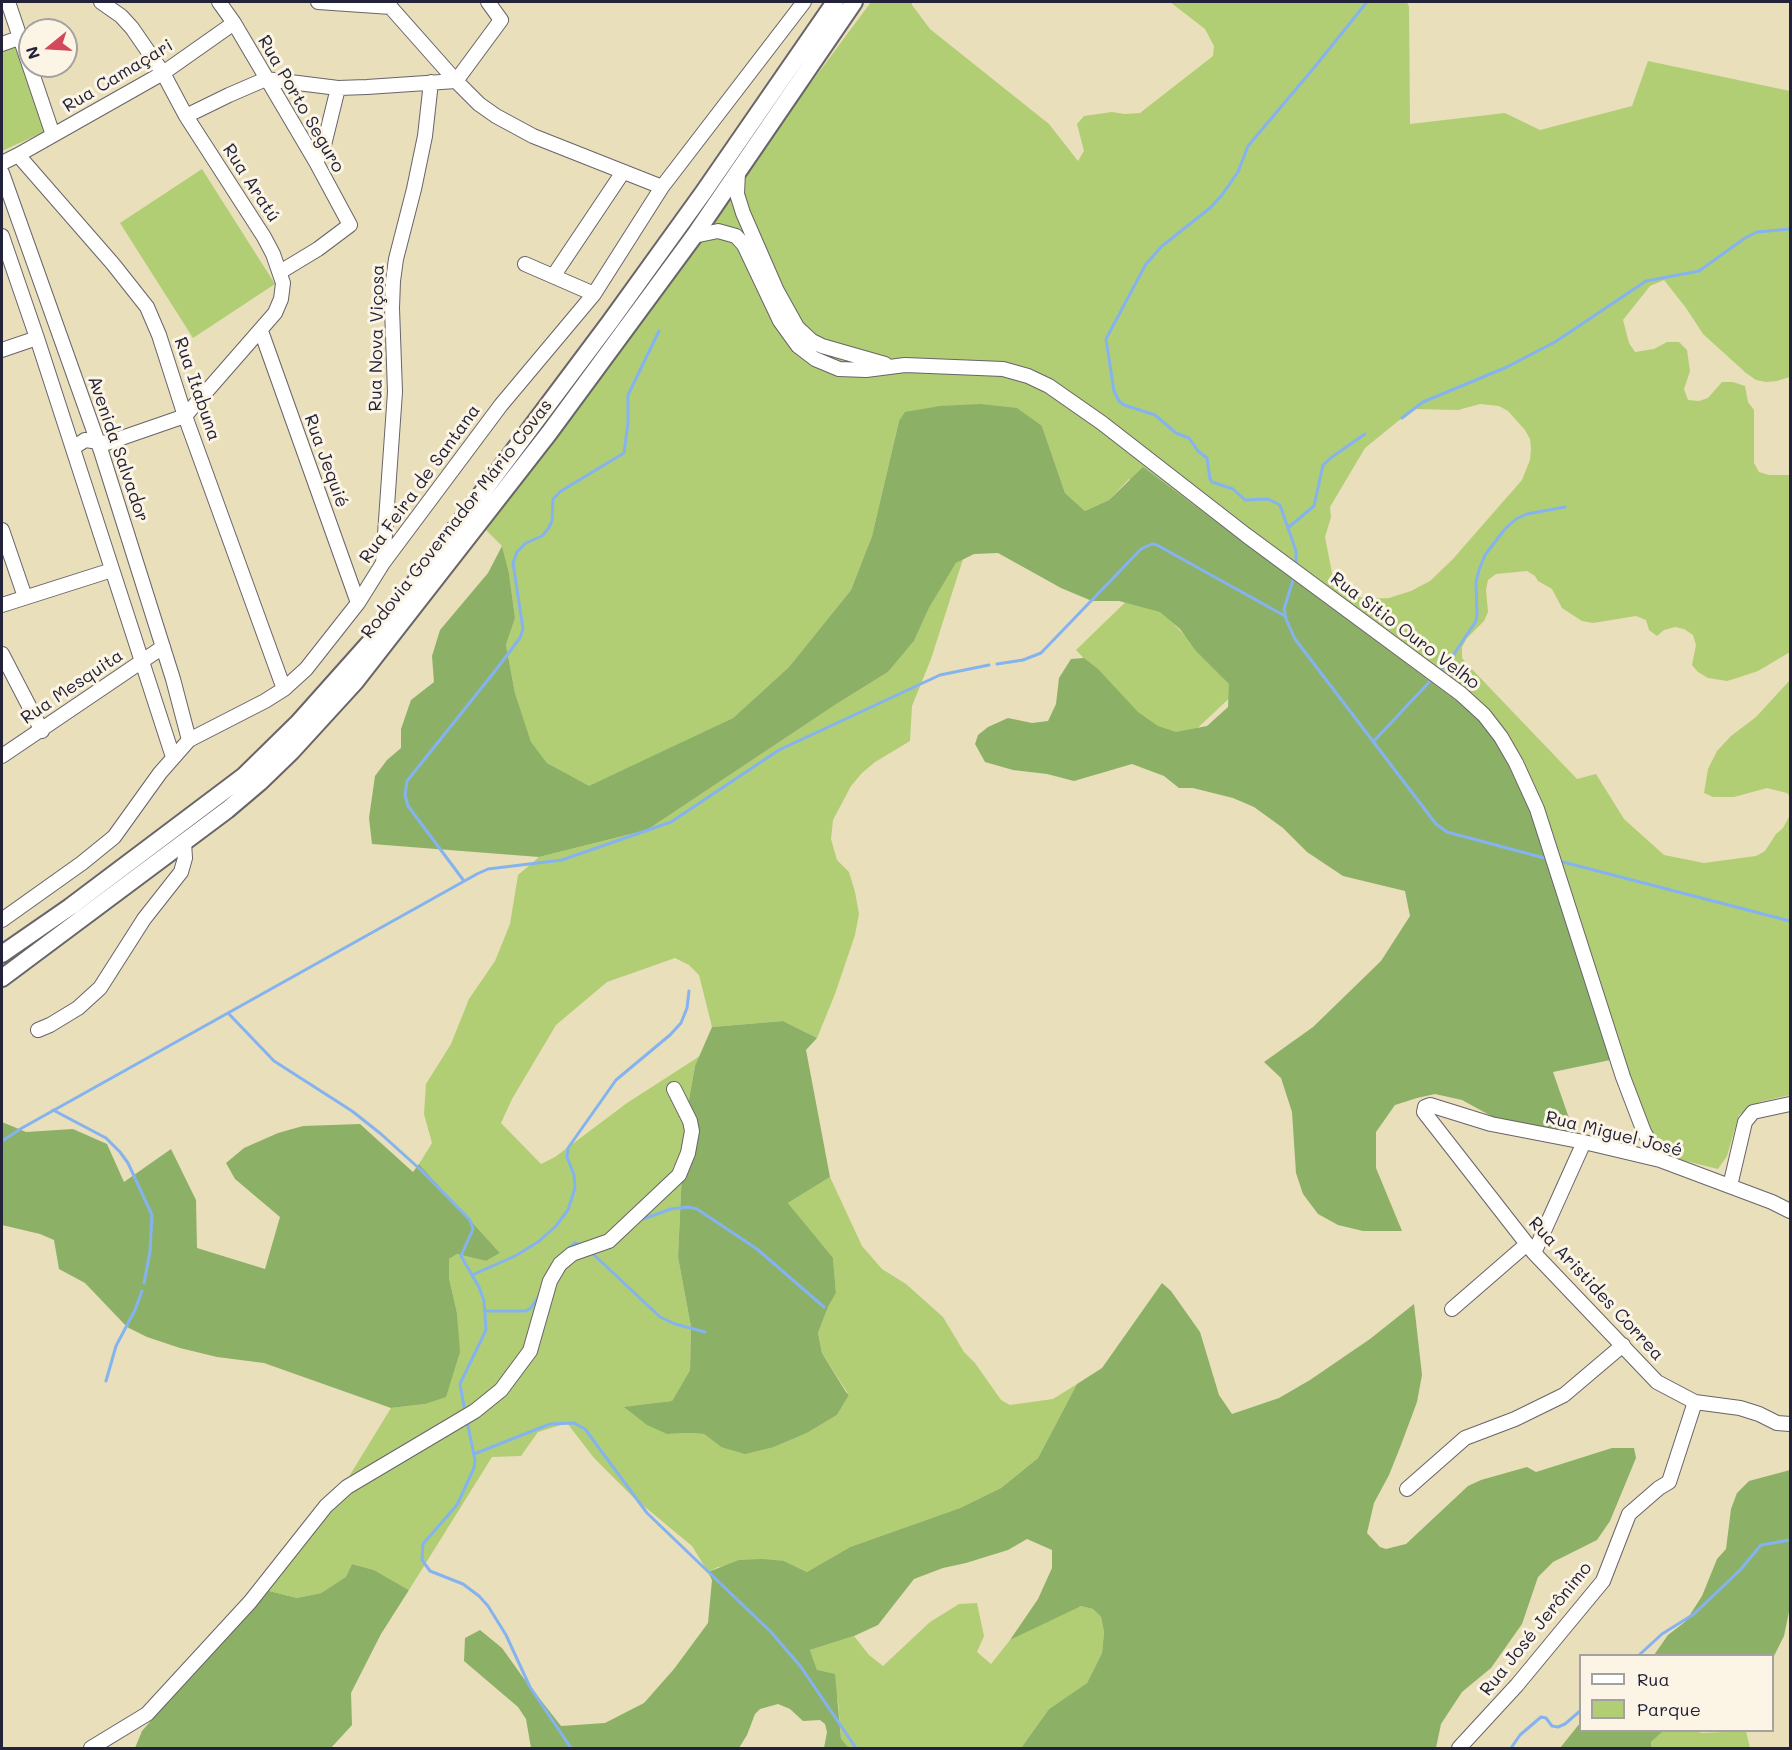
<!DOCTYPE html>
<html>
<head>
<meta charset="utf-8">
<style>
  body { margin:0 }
  #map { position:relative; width:1792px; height:1750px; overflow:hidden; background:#e9dfbb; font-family:Mali,sans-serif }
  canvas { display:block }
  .frame { position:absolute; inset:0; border:3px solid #22223b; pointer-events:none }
  .legend { position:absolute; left:1579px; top:1654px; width:195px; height:78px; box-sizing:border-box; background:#fcf5e5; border:2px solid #a5a1a1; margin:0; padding:8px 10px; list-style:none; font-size:18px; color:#22223b }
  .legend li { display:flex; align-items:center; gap:12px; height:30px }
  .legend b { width:30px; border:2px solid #a5a1a1 }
  .north { position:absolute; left:18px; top:18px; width:60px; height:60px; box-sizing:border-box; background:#fcf5e5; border:2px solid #a5a1a1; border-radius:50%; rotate:252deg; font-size:16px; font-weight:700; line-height:24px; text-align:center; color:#22223b }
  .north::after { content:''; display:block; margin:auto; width:21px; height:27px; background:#d1495b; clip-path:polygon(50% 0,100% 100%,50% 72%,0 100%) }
</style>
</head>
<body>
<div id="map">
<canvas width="1792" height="1750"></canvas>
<div class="frame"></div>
<ul class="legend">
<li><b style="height:8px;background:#fff"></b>Rua</li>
<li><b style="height:16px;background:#b1ce75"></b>Parque</li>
</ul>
<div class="north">N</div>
</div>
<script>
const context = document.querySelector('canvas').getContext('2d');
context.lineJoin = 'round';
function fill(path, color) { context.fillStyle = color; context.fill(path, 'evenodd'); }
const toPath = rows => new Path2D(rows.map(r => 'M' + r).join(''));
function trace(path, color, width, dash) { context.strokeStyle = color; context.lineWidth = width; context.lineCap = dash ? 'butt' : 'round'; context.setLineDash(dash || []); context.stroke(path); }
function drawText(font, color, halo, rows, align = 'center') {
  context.font = font + ' Mali,sans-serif'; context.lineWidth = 6; context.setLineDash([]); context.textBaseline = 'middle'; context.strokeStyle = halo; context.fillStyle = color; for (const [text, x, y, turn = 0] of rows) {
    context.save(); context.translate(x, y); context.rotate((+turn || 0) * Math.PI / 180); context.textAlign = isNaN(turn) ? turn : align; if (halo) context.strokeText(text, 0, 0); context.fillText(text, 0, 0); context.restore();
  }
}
fill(toPath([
  [871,2,912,2,912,5,930,29,1049,124,1078,161,1084,151,1077,124,1084,116,1112,112,1125,114,1140,113,1213,56,1214,46,1205,29,1170,2,1407,2,1409,7,1410,124,1505,113,1540,130,1632,106,1648,61,1790,91,1790,377,1777,381,1766,382,1756,380,1746,373,1703,334,1686,308,1664,280,1650,286,1623,320,1629,343,1635,352,1654,349,1667,342,1679,342,1687,350,1690,371,1684,389,1688,400,1699,401,1708,398,1722,382,1733,382,1745,386,1748,402,1754,410,1754,463,1759,472,1769,475,1790,475,1790,652,1758,671,1737,678,1727,681,1708,678,1698,672,1692,665,1696,645,1693,635,1684,629,1675,627,1664,630,1657,636,1649,630,1646,620,1636,616,1593,623,1582,621,1562,608,1552,589,1538,581,1535,576,1527,571,1496,574,1488,580,1486,590,1488,612,1484,621,1467,638,1462,647,1462,658,1468,665,1577,779,1596,774,1624,819,1664,855,1704,863,1756,856,1765,851,1776,834,1783,828,1790,815,1790,1095,1760,1102,1739,1115,1727,1156,1718,1169,1673,1158,1660,1148,1637,1105,1557,875,1129,479,1109,500,1085,511,1065,493,1042,426,899,421,872,536,851,590,789,667,733,718,589,787,547,763,531,743,515,693,506,645,515,618,509,573,502,546,482,526],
  [1480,404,1499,406,1508,411,1525,430,1530,439,1531,449,1530,460,1522,480,1452,560,1430,581,1411,591,1389,598,1367,599,1346,593,1338,587,1333,578,1325,537,1331,517,1330,507,1365,448,1413,409,1458,410],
  [18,42,50,129,2,151,2,48],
  [202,169,275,284,193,338,120,223],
  [963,559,931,659,912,706,910,741,875,762,862,773,851,786,833,820,831,839,837,860,849,872,855,892,859,914,855,935,835,994,817,1038,783,1021,712,1027,699,975,689,965,675,958,607,982,556,1025,512,1099,501,1123,541,1164,555,1157,627,1103,700,1056,695,1066,684,1128,678,1257,691,1327,690,1370,672,1401,657,1403,667,1434,690,1433,704,1434,721,1447,774,1447,807,1433,837,1415,849,1395,822,1353,818,1333,828,1307,836,1293,833,1259,788,1203,830,1177,862,1246,882,1269,906,1284,943,1317,964,1352,975,1363,1001,1400,1010,1405,1053,1399,1077,1384,1038,1458,1001,1488,960,1508,850,1547,807,1572,784,1561,718,1567,708,1572,692,1546,633,1497,594,1458,567,1423,538,1432,521,1456,492,1457,409,1590,374,1570,352,1564,347,1577,321,1593,297,1598,265,1590,334,1501,391,1408,425,1404,458,1330,457,1313,449,1278,449,1259,457,1254,486,1261,500,1253,419,1164,432,1143,424,1114,426,1084,451,1044,469,999,495,961,510,924,518,875,539,857,647,830,838,703,888,672,914,641,929,608,956,563],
  [1140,588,1237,691,1172,752,1076,650],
  [1790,680,1790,796,1787,793,1767,788,1734,797,1713,797,1704,793,1708,769,1717,751,1731,736,1756,717],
  [977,1603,984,1636,977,1652,991,1664,1010,1640,1072,1609,1081,1606,1093,1609,1101,1617,1104,1632,1102,1653,1087,1683,1049,1709,1021,1748,849,1748,841,1740,838,1700,817,1670,810,1650,854,1636,869,1655,883,1666,930,1622,959,1604],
  [1663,1730,1696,1731,1702,1733,1746,1731,1750,1748,1651,1748,1651,1742]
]), '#b1ce75');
fill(toPath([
  [980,404,1017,408,1042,426,1065,493,1085,511,1109,500,1143,467,1486,723,1530,793,1620,1058,1553,1072,1578,1144,1504,1123,1462,1100,1435,1094,1417,1098,1395,1105,1376,1132,1376,1168,1402,1231,1363,1231,1338,1225,1318,1214,1303,1194,1296,1173,1292,1112,1281,1078,1264,1062,1313,1027,1381,961,1410,916,1405,891,1343,876,1307,852,1283,828,1254,807,1233,798,1193,788,1179,788,1164,776,1132,764,1074,781,1047,774,1013,770,985,762,975,744,978,735,988,727,1008,718,1032,723,1048,721,1056,704,1059,678,1071,659,1084,658,1098,669,1138,712,1158,726,1176,732,1207,726,1228,707,1229,684,1196,651,1180,629,1160,612,1119,601,1092,601,1061,588,998,553,974,554,956,563,929,608,914,641,888,672,838,703,647,830,539,857,372,844,369,818,375,776,387,760,401,748,401,729,411,700,434,682,432,656,440,630,488,573,502,546,509,573,515,618,506,645,515,693,531,742,547,763,589,786,733,718,789,667,851,590,872,536,899,421,905,412,940,406],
  [783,1021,817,1038,806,1050,830,1177,788,1203,833,1258,836,1293,828,1307,818,1333,822,1353,846,1392,849,1395,837,1415,807,1433,774,1447,745,1454,721,1447,704,1434,690,1433,667,1434,647,1425,624,1407,672,1401,690,1370,691,1327,678,1257,684,1128,695,1066,712,1027],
  [2,1122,26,1132,73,1129,107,1144,124,1182,171,1149,196,1200,197,1248,265,1269,280,1217,235,1179,226,1163,244,1148,278,1133,303,1126,360,1124,413,1172,419,1164,500,1253,486,1261,457,1254,449,1259,449,1278,457,1313,460,1352,446,1397,425,1404,391,1408,264,1363,217,1357,180,1348,147,1337,127,1327,85,1283,59,1269,54,1240,40,1234,2,1225],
  [1162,1283,1171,1291,1200,1332,1219,1395,1232,1414,1279,1398,1310,1380,1370,1339,1414,1304,1422,1375,1417,1402,1401,1445,1389,1475,1374,1503,1367,1533,1380,1547,1386,1549,1406,1544,1468,1486,1481,1480,1527,1467,1536,1472,1612,1448,1634,1448,1636,1458,1610,1521,1597,1540,1553,1562,1538,1577,1522,1624,1491,1668,1462,1692,1441,1724,1436,1748,1021,1748,1049,1709,1087,1683,1102,1653,1104,1632,1101,1617,1093,1609,1081,1606,1010,1640,1038,1599,1052,1568,1052,1550,1027,1539,1008,1550,966,1563,943,1568,914,1579,878,1625,854,1636,810,1650,817,1670,835,1674,841,1739,849,1748,824,1748,827,1732,825,1724,820,1720,803,1721,790,1709,778,1704,760,1709,755,1714,747,1735,739,1748,531,1748,526,1719,518,1707,464,1661,465,1638,480,1630,502,1648,522,1676,561,1726,605,1723,644,1703,674,1669,708,1623,712,1580,708,1572,739,1560,763,1559,784,1561,807,1572,850,1547,960,1508,1001,1488,1038,1458,1077,1384,1102,1368],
  [1790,1470,1790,1607,1784,1636,1773,1658,1772,1656,1654,1655,1668,1635,1686,1621,1702,1596,1717,1559,1726,1549,1731,1509,1737,1493,1749,1481],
  [352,1564,374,1570,409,1590,381,1634,351,1693,352,1725,331,1748,135,1748,142,1731,265,1590,297,1598,321,1593,346,1577],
  [1580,1723,1580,1730,1663,1731,1651,1742,1651,1748,1560,1748]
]), '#8cb166');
trace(toPath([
  [1402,418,1423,402,1507,367,1555,342,1646,281,1699,271,1745,238,1757,232,1790,229],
  [1289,527,1314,506,1323,465,1332,457,1365,434],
  [1296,567,1296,551,1280,505,1268,499,1245,500,1233,489,1212,482,1210,479,1207,458,1198,451,1189,438,1176,433,1155,415,1124,405,1119,401,1114,391,1106,339,1146,264,1162,246,1210,208,1222,195,1238,172,1248,146,1313,69,1367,2],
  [1294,577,1284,609,1286,619,1295,639,1436,824,1447,832,1548,859],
  [997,664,1023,660,1041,653,1141,549,1152,544,1157,545,1285,616],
  [1439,673,1450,660,1476,621,1477,615,1476,582,1479,570,1485,555,1505,529,1516,519,1527,514,1565,507],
  [1373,742,1433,678],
  [1559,861,1790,921],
  [464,881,408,806,405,795,407,781,495,671,520,638,523,629,513,563,517,552,526,543,542,536,548,529,552,521,553,499,561,491,624,453,628,423,628,395,659,331],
  [228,1013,274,1061,352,1111,381,1134,422,1171,470,1220,473,1229,461,1256,479,1287,484,1301,486,1330,460,1384,465,1412],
  [53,1110,106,1138,120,1152,128,1163,152,1215,150,1252,144,1283],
  [2,1141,22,1128,477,874,488,869,562,860,671,822,779,750,940,675,989,665],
  [640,1220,671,1209,688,1207,697,1209,757,1249,824,1307],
  [567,1250,575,1243,581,1245],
  [591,1252,660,1317,675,1324,705,1332],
  [472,1275,515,1256,538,1242,556,1226,568,1210,575,1188,574,1175,567,1157,568,1148,616,1080,670,1035,681,1023,687,1008,689,991],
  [484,1311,526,1311,531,1308,540,1294],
  [106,1381,116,1346,135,1310,142,1291],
  [467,1421,475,1460,474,1468,457,1505,423,1544,422,1560,430,1571,463,1584,479,1596,488,1606,506,1635,530,1687,571,1748],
  [474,1454,550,1424,574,1423,585,1429,647,1513,771,1632,801,1667,856,1748],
  [1638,1656,1662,1634,1694,1614,1740,1570,1761,1545,1790,1540],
  [1511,1748,1520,1735,1541,1717,1546,1718,1552,1726,1558,1727,1565,1724,1580,1711]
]), '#85b3ef', 3);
const minor = toPath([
  [8,2,53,135],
  [219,2,234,23,316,162,350,225,318,249,280,272],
  [318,2,391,7],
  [386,2,456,81,479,104,496,116,533,136,662,187],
  [2,44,19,38],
  [456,81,501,20,488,2],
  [186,116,229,95,266,79,338,88,367,87,456,81],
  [18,155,163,73,234,23],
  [316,162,323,149,338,88],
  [2,163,18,155,113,264,147,307,159,335,185,416,284,689],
  [738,172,737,194,743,213,777,291,797,327,812,341,822,346,885,364],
  [2,173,101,451,173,679,189,740],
  [2,236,37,338,173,757],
  [694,236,718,231,736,236,744,245,780,321,798,346,815,359,839,369,866,370,905,365,1003,369,1028,376,1049,386,1102,423,1246,535,1461,694,1484,715,1501,737,1516,763,1537,809,1623,1077,1644,1132,1660,1160],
  [525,264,594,294],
  [554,275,623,172],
  [261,331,358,603],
  [2,350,37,338],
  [73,448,85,440,107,443,185,416,275,313,281,299,283,283,273,254,264,237,186,116,163,73,132,28,121,16,101,2],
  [2,530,25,597],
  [383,563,395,392,392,308,393,281,396,259,414,189,425,136,431,82],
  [2,605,112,570],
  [2,654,42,731],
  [2,756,163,647],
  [2,920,82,863,114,837,160,773,189,740,265,701,284,689,306,669,358,603,383,563,501,405,594,294,662,187,804,2],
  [38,1030,50,1025,78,1008,100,988,144,919,181,872,185,858,184,843],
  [1730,1186,1745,1122,1753,1112,1790,1104],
  [1790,1211,1772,1202,1660,1160,1584,1142,1491,1124,1430,1105,1425,1107,1424,1112,1534,1253,1657,1382,1695,1402,1740,1408,1759,1414,1777,1423,1790,1424],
  [1534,1253,1584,1142],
  [1452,1309,1527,1244],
  [1407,1489,1465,1438,1515,1419,1564,1395,1623,1345],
  [91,1748,147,1714,250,1602,326,1506,347,1487,475,1411,501,1390,530,1351,550,1281,560,1264,572,1254,609,1241,679,1175,688,1153,692,1131,690,1121,674,1089],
  [1459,1748,1517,1685,1603,1581,1629,1514,1659,1488,1669,1482,1695,1402]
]);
const major = toPath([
  [2,954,70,907,244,776,298,723,372,640,610,322,703,193,835,2],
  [2,978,227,810,260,782,291,752,355,682,549,433,694,236,854,2]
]);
trace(minor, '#686468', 16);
trace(major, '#686468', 20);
trace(minor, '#fff', 14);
trace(major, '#fff', 16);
drawText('18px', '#22223b', '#fcf5e5', [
  ["Rua Camaçari",118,76,-31],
  ["Rua Porto Seguro",301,104,60],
  ["Rua Aratú",251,183,57],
  ["Rua Nova Viçosa",377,338,-89],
  ["Rua Itabuna",197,389,71],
  ["Avenida Salvador",118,449,71],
  ["Rua Jequié",326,461,70],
  ["Rua Feira de Santana",420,484,-54],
  ["Rodovia Governador Mário Covas",457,519,-52],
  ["Rua Sitio Ouro Velho",1405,631,37],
  ["Rua Mesquita",72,687,-34],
  ["Rua Miguel José",1614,1134,14],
  ["Rua Aristides Correa",1596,1289,47],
  ["Rua José Jerônimo",1536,1629,-51]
]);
</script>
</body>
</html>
